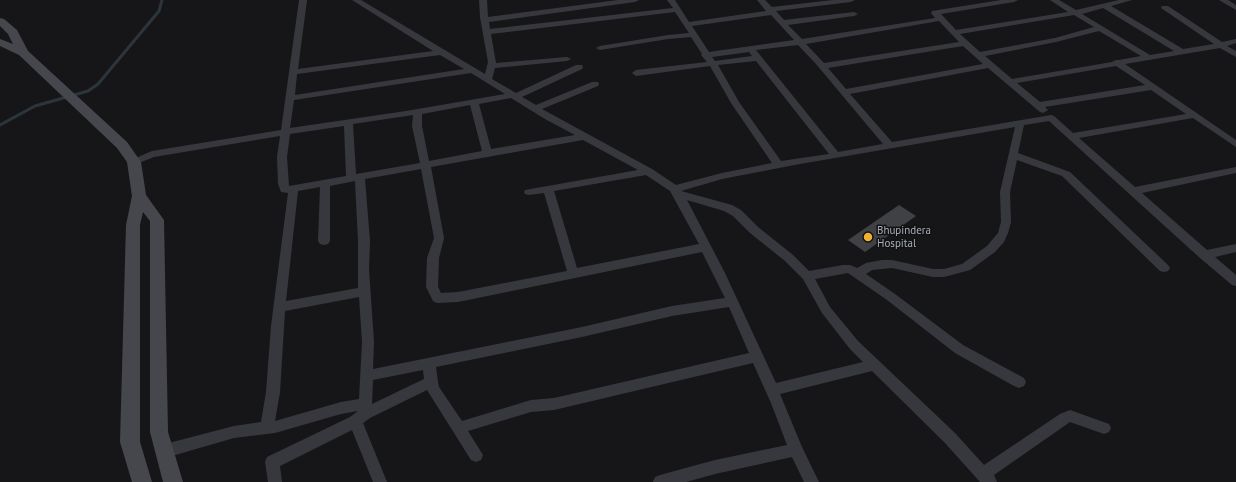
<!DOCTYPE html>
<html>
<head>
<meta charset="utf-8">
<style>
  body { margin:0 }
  canvas { display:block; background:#161618 }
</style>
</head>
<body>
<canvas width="1236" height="482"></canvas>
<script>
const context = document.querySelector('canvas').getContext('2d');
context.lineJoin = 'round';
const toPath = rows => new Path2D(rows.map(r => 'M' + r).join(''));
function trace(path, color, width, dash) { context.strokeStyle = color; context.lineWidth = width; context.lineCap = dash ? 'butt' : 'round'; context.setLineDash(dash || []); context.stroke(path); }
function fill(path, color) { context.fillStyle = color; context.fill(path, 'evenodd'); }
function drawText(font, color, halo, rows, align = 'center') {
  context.font = font + ' "PT Sans",sans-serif'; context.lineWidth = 3; context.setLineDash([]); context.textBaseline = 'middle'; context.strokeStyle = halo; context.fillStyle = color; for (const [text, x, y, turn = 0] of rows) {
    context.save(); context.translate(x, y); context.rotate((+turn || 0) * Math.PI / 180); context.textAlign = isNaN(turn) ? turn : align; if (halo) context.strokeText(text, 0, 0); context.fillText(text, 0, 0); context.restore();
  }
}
trace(toPath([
  [0,125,35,106,88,91,98,84,159,11,162,0]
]), '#2c353c', 3);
fill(toPath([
  [899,205,916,216,865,252,848,240]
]), '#404145');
fill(toPath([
  [299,0,307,0,298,69,433,51,352,0,361,0,485,74,488,62,480,17,479,0,487,0,488,17,618,0,639,0,635,2,489,22,490,29,673,8,667,0,675,0,689,22,766,11,757,0,765,0,772,7,833,0,855,0,851,2,776,11,784,20,854,12,858,14,854,16,788,25,802,39,935,18,931,13,932,11,1001,0,1018,0,1014,2,941,14,956,30,1068,12,1050,0,1059,0,1076,10,1119,0,1132,0,1111,6,1183,49,1214,44,1161,8,1162,6,1168,6,1222,42,1236,39,1236,43,1227,46,1236,51,1236,57,1220,48,1125,64,1236,140,1236,147,1193,118,1079,138,1135,187,1236,167,1236,173,1142,193,1207,250,1236,244,1236,252,1215,257,1236,275,1236,286,1232,285,1200,258,1049,121,1024,125,1018,153,1070,172,1168,265,1170,268,1168,271,1164,272,1160,271,1062,176,1017,160,1010,192,1011,222,1008,233,1004,242,995,252,970,270,944,277,933,277,892,268,872,270,866,274,895,294,963,345,1024,378,1026,382,1024,386,1019,388,1014,386,955,353,887,300,848,273,815,279,830,307,858,341,955,433,984,465,1060,414,1070,410,1109,424,1111,428,1109,432,1104,434,1070,422,994,475,997,482,980,482,945,443,872,371,780,394,802,447,819,482,804,482,792,457,715,474,686,482,653,482,655,477,660,475,715,460,787,445,771,403,753,363,554,410,531,412,468,431,483,455,481,460,476,462,471,460,427,390,370,418,363,423,387,482,373,482,352,430,280,466,282,482,268,482,265,462,267,457,350,417,358,411,341,414,275,433,234,438,165,458,160,456,158,451,160,446,165,444,234,426,261,422,266,392,271,326,288,193,281,192,278,184,277,157,280,136,154,157,134,165,129,162,131,160,152,151,281,130,299,0],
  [1103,8,1174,51,1150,55,1082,14,1103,8],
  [675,12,689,33,668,35,600,46,596,48,600,50,668,39,691,37,702,54,701,55,707,62,636,70,632,73,636,76,710,66,731,103,772,163,722,173,676,185,652,169,542,109,598,86,599,84,598,82,592,82,536,105,522,97,582,69,583,67,582,65,576,65,516,93,492,79,495,68,567,61,571,59,567,57,496,63,491,34,675,12],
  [771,15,794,40,709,52,692,26,771,15],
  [1074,15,1094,27,1055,38,980,52,960,34,1074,15],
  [939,21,959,42,824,63,806,44,939,21],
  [1099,31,1141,56,1119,60,1116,60,1112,62,1012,79,985,56,1056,42,1099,31],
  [798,45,816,64,883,144,838,152,756,50,798,45],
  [963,46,983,64,846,89,828,68,963,46],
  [749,52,752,56,715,61,712,57,749,52],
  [440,55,464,69,295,95,297,74,440,55],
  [756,61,829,154,781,161,739,102,718,65,756,61],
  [1116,66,1145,85,1040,102,1017,83,1116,66],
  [988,68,1040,112,1043,113,1048,110,1045,107,1151,90,1186,114,1073,133,1054,116,1051,115,892,142,850,94,988,68],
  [471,73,505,94,406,111,290,128,294,100,471,73],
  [511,98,545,119,575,135,491,149,479,104,511,98],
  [470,105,482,151,429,161,422,126,422,114,470,105],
  [413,115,412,126,420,163,356,174,353,124,413,115],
  [344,126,346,176,289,186,287,157,290,134,344,126],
  [1015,127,1000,192,1001,222,998,233,987,246,962,264,944,269,933,269,892,260,882,260,866,263,857,268,850,265,843,265,809,271,793,255,758,227,741,210,732,205,681,191,722,179,800,164,1015,127],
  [583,140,638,170,525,190,524,192,525,194,529,195,544,193,567,271,458,292,441,293,438,287,439,258,444,238,431,167,583,140],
  [421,169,434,238,427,258,426,287,433,301,437,303,458,302,702,252,725,298,672,306,582,327,373,369,374,342,369,269,370,241,365,179,421,169],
  [646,175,670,191,699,244,577,268,554,191,646,175],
  [355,181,358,241,358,288,286,301,298,191,320,187,318,241,320,244,324,245,328,244,330,241,330,186,355,181],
  [687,200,724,211,733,216,750,233,785,261,803,279,822,313,850,349,863,362,776,383,725,273,687,200],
  [359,297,362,342,359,399,341,402,275,421,280,392,285,311,359,297],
  [729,307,749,353,554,398,531,400,462,421,439,387,438,382,436,367,582,337,672,316,729,307],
  [423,370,424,379,372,404,373,380,423,370],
  [1219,0,1228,0,1236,5,1236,10,1219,0]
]), '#37383d');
fill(toPath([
  [0,18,4,19,17,30,28,51,127,142,141,162,146,195,164,220,168,432,183,482,163,482,150,432,150,221,143,212,140,225,140,442,152,482,132,482,120,442,126,225,132,196,127,162,117,148,19,55,0,46,0,39,13,44,8,34,0,26,0,18]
]), '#45474d');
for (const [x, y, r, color] of [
  [868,237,5,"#f2b134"]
]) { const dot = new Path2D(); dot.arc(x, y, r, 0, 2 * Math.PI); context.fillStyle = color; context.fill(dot); trace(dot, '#111113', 1.5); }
drawText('11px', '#a8adb8', '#111113', [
  ["Bhupindera",877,231],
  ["Hospital",877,244]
], 'left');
</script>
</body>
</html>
